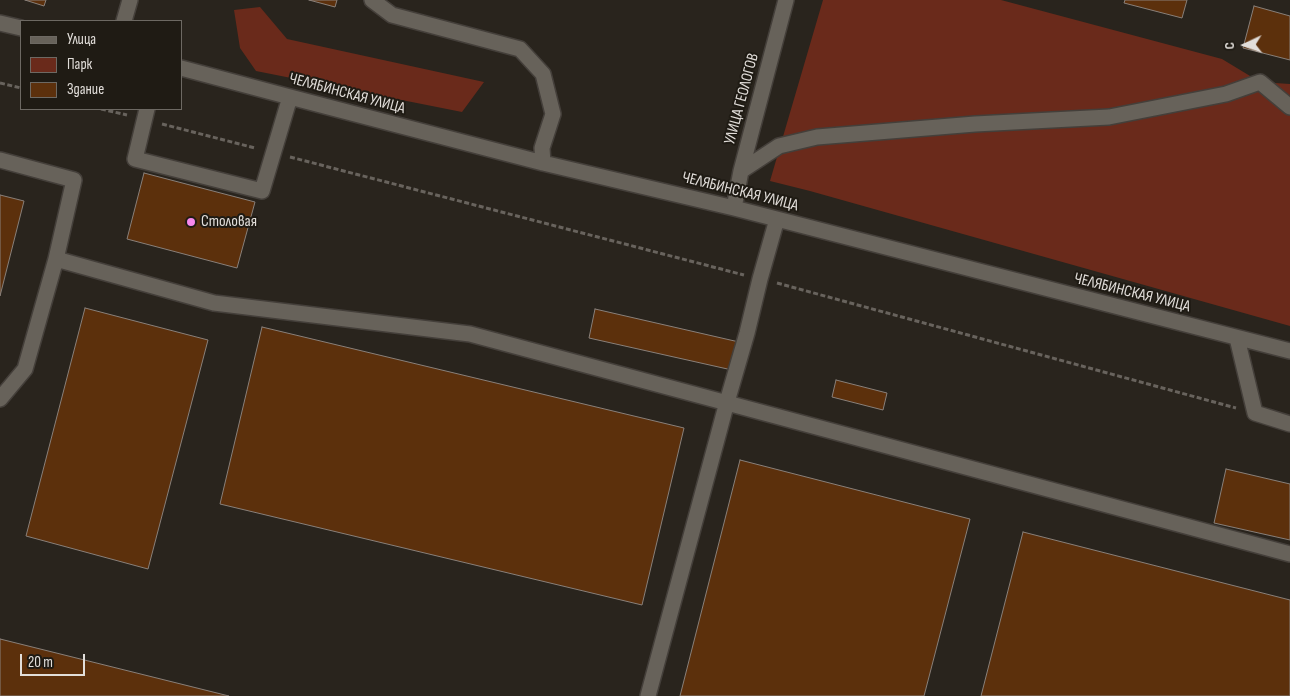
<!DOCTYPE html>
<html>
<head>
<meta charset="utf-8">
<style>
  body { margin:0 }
  #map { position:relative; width:1290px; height:696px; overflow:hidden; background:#29241d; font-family:"Sofia Sans Condensed",sans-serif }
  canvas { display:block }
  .legend { position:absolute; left:20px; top:20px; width:162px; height:90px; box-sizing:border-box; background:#1f1b14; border:1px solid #6d6963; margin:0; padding:6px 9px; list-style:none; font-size:15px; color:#e2deda }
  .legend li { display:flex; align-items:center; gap:10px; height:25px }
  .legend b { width:25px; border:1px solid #6d6963 }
  .north { position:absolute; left:1220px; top:20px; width:50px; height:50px; -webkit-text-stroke:4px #1f1b14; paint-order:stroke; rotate:267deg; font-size:14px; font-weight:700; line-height:20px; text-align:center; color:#e2deda }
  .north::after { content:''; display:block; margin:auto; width:18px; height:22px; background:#e2deda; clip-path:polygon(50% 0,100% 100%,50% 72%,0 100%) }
  .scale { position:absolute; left:20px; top:654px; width:65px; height:22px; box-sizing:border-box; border:2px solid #e2deda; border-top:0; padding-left:6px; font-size:15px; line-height:18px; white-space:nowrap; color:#e2deda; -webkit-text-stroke:4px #1f1b14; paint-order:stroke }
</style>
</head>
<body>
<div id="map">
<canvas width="1290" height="696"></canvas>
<ul class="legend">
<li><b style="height:6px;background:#67625a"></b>Улица</li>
<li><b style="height:14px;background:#6a2a1b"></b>Парк</li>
<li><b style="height:14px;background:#5c300c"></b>Здание</li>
</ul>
<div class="north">С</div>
<div class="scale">20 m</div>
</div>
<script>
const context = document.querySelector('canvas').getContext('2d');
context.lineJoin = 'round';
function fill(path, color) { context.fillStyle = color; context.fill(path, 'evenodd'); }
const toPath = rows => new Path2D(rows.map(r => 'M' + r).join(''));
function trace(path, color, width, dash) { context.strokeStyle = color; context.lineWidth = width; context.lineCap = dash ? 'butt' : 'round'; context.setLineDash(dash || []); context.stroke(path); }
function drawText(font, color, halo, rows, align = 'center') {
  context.font = font + ' "Sofia Sans Condensed",sans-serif'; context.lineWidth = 4; context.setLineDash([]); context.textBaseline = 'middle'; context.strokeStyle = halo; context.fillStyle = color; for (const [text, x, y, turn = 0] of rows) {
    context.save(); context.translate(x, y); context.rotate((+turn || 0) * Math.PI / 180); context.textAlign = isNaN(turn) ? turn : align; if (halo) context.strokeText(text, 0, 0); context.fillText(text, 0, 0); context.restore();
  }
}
fill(toPath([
  [823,0,1001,0,1222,59,1260,82,1290,84,1290,326,810,191,770,181],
  [260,7,287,39,484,82,462,112,256,71,240,48,234,10]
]), '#6a2a1b');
const building = toPath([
  [25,0,46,0,44,6,25,0],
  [309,0,337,0,335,7,309,0],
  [1125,0,1187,0,1182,18,1124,3,1125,0],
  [1254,6,1290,16,1290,60,1243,48,1254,6],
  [144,173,255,202,237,268,127,239,144,173],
  [0,195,24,201,0,296,0,195],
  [85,308,208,340,148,569,26,536,85,308],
  [595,309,739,342,732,370,589,338,595,309],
  [262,327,684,428,642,605,220,504,262,327],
  [836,380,887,393,883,410,832,397,836,380],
  [740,460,970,519,924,696,680,696,740,460],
  [1226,469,1290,484,1290,540,1214,523,1226,469],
  [1023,532,1290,600,1290,696,981,696,1023,532],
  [0,639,229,696,0,696,0,639]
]);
fill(building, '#5c300c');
trace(building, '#89807a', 1);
const minor = toPath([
  [372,0,392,15,520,49,543,74,553,114,542,148,543,163],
  [124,21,130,0],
  [0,23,21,28],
  [181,68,290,97,543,163,734,208,1290,351],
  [147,109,135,159,262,191,290,97],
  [0,160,74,180,56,259,214,303,470,334,1290,554],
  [741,171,779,146,817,137,975,124,1109,117,1226,94,1260,82,1290,107],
  [734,208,741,171,786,0],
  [1237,338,1255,413,1290,424],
  [0,399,25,369,56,259],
  [648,696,727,402,747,333,760,279,777,219]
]);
trace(minor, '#443f3a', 18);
trace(toPath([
  [0,83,21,88],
  [101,109,127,115],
  [162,124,255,148],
  [290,157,744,275],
  [777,283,1236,408]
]), '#68635d', 3, [5, 2.5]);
trace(minor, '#67625a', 15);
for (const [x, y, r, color] of [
  [191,222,5,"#f788ec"]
]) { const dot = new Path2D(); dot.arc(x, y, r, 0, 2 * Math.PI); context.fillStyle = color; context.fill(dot); trace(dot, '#1f1b14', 2); }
drawText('16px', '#e2deda', '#1f1b14', [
  ["ЧЕЛЯБИНСКАЯ УЛИЦА",347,94,15],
  ["УЛИЦА ГЕОЛОГОВ",742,99,-75],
  ["ЧЕЛЯБИНСКАЯ УЛИЦА",740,192,14],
  ["ЧЕЛЯБИНСКАЯ УЛИЦА",1132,293,14]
]);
drawText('16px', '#e2deda', '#1f1b14', [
  ["Столовая",201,222]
], 'left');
</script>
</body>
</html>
